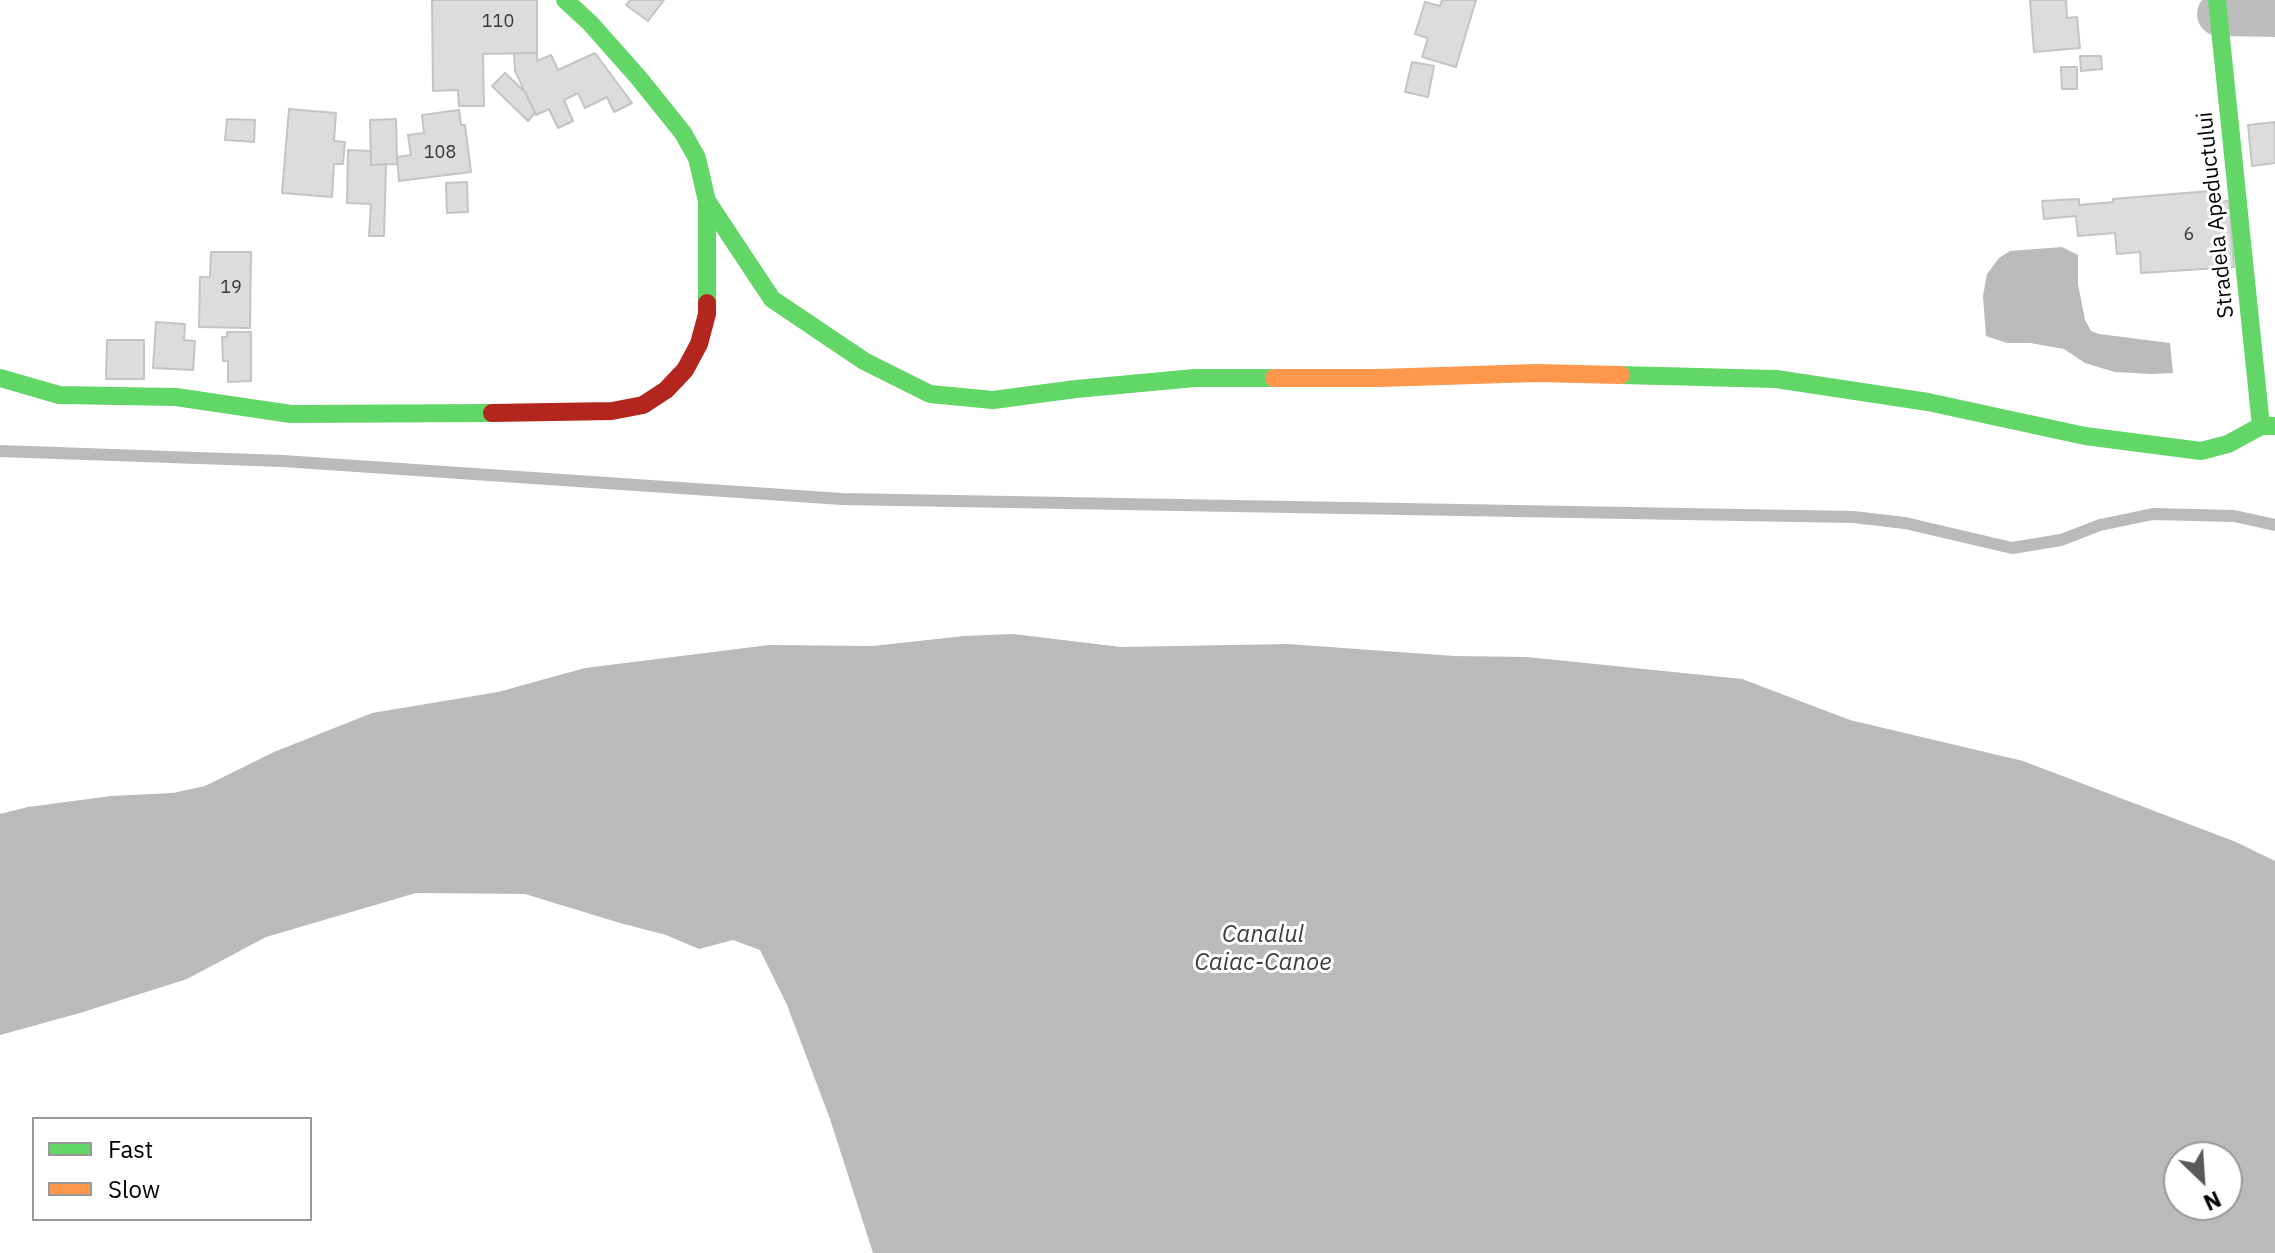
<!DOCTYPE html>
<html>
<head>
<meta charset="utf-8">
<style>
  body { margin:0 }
  #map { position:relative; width:2275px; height:1253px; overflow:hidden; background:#fff; font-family:"IBM Plex Sans",sans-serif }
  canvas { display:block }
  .legend { position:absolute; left:32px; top:1117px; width:280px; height:104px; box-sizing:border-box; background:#fff; border:2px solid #999; margin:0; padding:10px 14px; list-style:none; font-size:24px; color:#000 }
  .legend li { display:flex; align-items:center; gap:16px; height:40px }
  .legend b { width:40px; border:2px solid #999 }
  .north { position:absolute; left:2163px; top:1141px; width:80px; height:80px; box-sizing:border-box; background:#fff; border:2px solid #999; border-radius:50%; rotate:155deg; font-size:22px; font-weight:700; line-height:32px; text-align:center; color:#000 }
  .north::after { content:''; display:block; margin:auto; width:28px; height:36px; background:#595959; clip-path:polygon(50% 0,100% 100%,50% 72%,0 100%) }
</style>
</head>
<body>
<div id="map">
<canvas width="2275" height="1253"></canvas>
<ul class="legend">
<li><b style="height:10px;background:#63d668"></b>Fast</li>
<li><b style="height:10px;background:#ff974d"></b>Slow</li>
</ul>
<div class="north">N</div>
</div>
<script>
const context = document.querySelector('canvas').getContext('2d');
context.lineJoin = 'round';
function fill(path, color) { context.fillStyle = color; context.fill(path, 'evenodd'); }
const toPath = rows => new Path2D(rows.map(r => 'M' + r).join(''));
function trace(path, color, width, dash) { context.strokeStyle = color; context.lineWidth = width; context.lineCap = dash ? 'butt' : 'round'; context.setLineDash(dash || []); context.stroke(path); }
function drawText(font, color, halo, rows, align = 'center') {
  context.font = font + ' "IBM Plex Sans",sans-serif'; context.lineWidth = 6; context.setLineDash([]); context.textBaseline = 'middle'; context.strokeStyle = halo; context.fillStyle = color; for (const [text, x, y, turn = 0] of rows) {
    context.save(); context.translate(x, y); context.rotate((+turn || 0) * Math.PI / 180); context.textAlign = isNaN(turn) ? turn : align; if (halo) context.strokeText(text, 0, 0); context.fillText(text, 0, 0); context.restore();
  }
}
fill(toPath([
  [2062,247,2078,255,2078,284,2085,320,2091,331,2099,334,2170,343,2173,373,2151,374,2115,372,2085,363,2064,349,2030,343,2007,343,1986,336,1983,296,1987,274,1999,258,2010,251],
  [1013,634,1121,647,1288,644,1454,656,1527,657,1742,679,1850,720,2023,761,2236,842,2275,861,2275,1253,873,1253,830,1119,787,1005,760,950,733,940,699,949,666,935,620,923,525,894,416,893,266,937,187,979,80,1013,0,1035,0,814,28,807,111,796,173,793,205,786,274,752,372,713,498,692,585,668,769,645,873,646,964,636],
  [2179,1157,2227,1157,2227,1205,2179,1205]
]), '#bababa');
trace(toPath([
  [0,451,283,461,842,499,1853,517,1905,523,2012,548,2061,540,2100,525,2153,514,2234,516,2275,525]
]), '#bababa', 12);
const building = toPath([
  [432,0,537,0,537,53,483,54,484,106,459,106,458,90,433,91,432,0],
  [630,0,664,0,648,21,626,5,630,0],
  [1442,0,1476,0,1456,67,1422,57,1428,38,1415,34,1425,2,1440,6,1442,0],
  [2030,0,2066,0,2067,18,2077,17,2080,48,2034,52,2030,0],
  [514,53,537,53,537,61,551,55,558,70,595,53,632,103,614,112,607,97,585,108,578,93,564,100,573,121,558,128,549,109,536,115,515,71,514,53],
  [2080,56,2101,56,2102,69,2081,71,2080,56],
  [1412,62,1434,66,1428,97,1405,92,1412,62],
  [2061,67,2077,67,2077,89,2062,89,2061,67],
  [505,73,526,93,535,113,528,121,492,86,505,73],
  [289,109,336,113,334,141,345,142,343,164,334,164,332,197,282,193,289,109],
  [459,110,461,125,465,125,471,172,399,181,397,157,411,155,408,135,424,133,422,115,459,110],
  [227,119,255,120,254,142,225,140,227,119],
  [396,119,397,164,371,165,370,120,396,119],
  [2275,122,2275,163,2252,166,2248,125,2275,122],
  [348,150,371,151,371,165,386,164,384,236,369,236,371,204,347,203,348,150],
  [467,182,468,212,447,213,446,183,467,182],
  [2209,191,2209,202,2229,201,2234,267,2141,273,2140,252,2117,254,2115,233,2078,236,2076,216,2044,219,2042,201,2079,199,2079,205,2113,202,2113,199,2209,191],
  [211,252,251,252,250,328,199,327,200,277,210,277,211,252],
  [156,322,185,324,184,340,195,341,193,370,153,368,156,322],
  [227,332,251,332,251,381,228,382,228,361,223,361,222,337,227,337,227,332],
  [107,340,144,340,144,379,106,379,107,340]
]);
fill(building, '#dcdcdc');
trace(building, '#c4c4c4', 2);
trace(toPath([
  [2219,14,2275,15]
]), '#bdbdbd', 44);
trace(toPath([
  [565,0,590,23,638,77,683,133,697,158,707,201,772,299,864,361,930,394,993,400,1076,389,1195,378,1274,378],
  [2217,0,2261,426],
  [707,201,707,303],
  [1621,375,1776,379,1928,402,2085,436,2201,451,2228,444,2261,426,2275,426],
  [0,378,59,395,176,397,291,414,492,413]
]), '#63d668', 18);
trace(toPath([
  [1274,378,1379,378,1536,373,1621,375]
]), '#ff974d', 18);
trace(toPath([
  [492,413,612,411,643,405,666,390,685,370,699,344,707,314,707,303]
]), '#b3261e', 18);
drawText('18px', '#373737', null, [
  ["110",498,22],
  ["108",440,153],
  ["6",2189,235],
  ["19",231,288]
]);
drawText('22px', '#000', '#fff', [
  ["Stradela Apeductului",2216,215,-96]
]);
drawText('italic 24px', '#3e3e3e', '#fff', [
  ["Canalul",1263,935],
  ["Caiac-Canoe",1263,963]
]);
</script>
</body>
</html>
